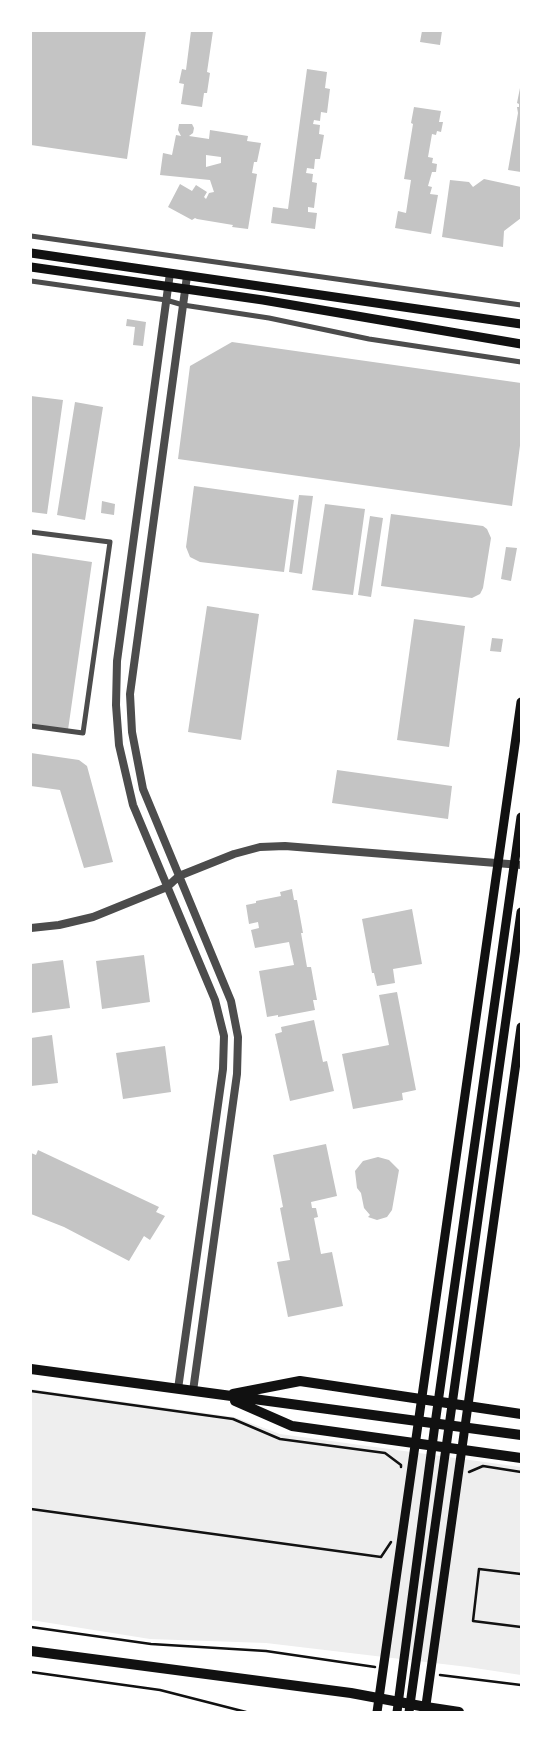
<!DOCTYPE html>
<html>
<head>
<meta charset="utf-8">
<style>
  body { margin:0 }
  #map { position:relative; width:552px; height:1743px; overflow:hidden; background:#fff; font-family:"IBM Plex Sans",sans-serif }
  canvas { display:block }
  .frame { position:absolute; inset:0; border:32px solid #fff; pointer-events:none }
</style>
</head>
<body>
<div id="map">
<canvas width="552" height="1743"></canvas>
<div class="frame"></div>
</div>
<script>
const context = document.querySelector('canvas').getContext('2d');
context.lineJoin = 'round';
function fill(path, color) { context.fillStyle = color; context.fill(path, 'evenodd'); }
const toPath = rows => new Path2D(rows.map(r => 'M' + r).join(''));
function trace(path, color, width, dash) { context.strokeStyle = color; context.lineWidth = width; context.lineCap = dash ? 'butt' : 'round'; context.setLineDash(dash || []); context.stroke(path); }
fill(toPath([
  [31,1389,234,1417,280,1434,521,1467,521,1675,468,1667,266,1643,150,1639,31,1620]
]), '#eee');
fill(toPath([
  [31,31,146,31,127,159,31,145],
  [191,31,213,31,207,72,210,73,207,93,204,93,202,107,181,104,184,84,179,83,182,69,186,70],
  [422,31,442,31,440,45,420,42],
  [307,69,327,72,325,88,330,89,327,113,321,112,320,121,314,120,313,124,320,125,319,134,324,135,320,159,315,159,314,169,307,168,306,173,313,174,312,182,317,183,314,208,308,207,308,212,317,213,315,229,271,223,273,207,288,209],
  [520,88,521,88,521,172,508,170,518,113,517,107,519,107,519,104,517,103],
  [414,107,441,111,439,122,443,122,441,132,437,131,436,135,432,134,428,157,433,158,432,163,437,164,436,172,432,172,428,186,432,187,430,194,438,195,431,234,395,228,398,211,406,213,411,180,404,179,413,124,411,123],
  [179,124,192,124,194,128,193,133,189,136,209,139,210,130,248,136,247,141,261,143,257,162,254,162,252,173,257,174,248,229,232,227,233,225,197,219,195,218,192,220,168,207,180,184,192,191,196,185,207,192,204,197,206,199,209,193,214,192,210,180,160,175,163,153,172,155,176,135,181,136,178,130],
  [206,155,221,157,221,163,206,167],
  [484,179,521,187,521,218,504,231,503,247,442,237,450,180,469,182,473,187],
  [127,319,146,322,143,346,133,345,135,327,126,326],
  [232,342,521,383,521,438,512,506,178,459,190,366],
  [31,396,63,400,47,514,31,512],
  [75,402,103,407,85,520,57,515],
  [194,486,294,500,284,572,200,562,190,557,186,547],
  [299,495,313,496,302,574,289,572],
  [102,501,115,504,114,515,101,513],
  [325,504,365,509,353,595,312,590],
  [391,514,483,526,487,529,491,538,483,588,480,594,472,598,381,586],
  [370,516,383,518,371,597,358,595],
  [506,547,517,548,511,581,501,579],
  [31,553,92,562,68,730,31,725],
  [207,606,259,614,241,740,188,732],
  [414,619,465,626,449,747,397,740],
  [492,638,503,639,501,652,490,651],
  [31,753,79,760,87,766,113,862,84,868,60,790,31,786],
  [337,770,452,786,448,819,332,803],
  [292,889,294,900,297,900,303,933,301,933,307,967,311,967,317,1000,313,1000,315,1010,278,1017,278,1015,267,1017,259,971,294,965,289,942,255,948,251,930,259,928,258,922,249,924,246,905,256,903,256,901,281,896,280,892],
  [412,909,422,964,393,969,395,983,377,986,374,973,372,973,362,919],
  [144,955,150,1002,102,1009,96,961],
  [63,960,70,1008,31,1013,31,964],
  [397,992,416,1090,402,1093,403,1100,353,1109,342,1054,389,1045,379,995],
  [314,1020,323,1062,327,1061,334,1091,290,1101,275,1034,282,1032,281,1027],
  [52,1035,58,1083,31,1086,31,1038],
  [165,1046,171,1092,123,1099,116,1053],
  [326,1144,337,1196,311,1202,312,1208,316,1208,318,1217,314,1218,321,1254,332,1252,343,1306,288,1317,277,1262,290,1260,280,1208,283,1207,273,1155],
  [38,1150,159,1207,156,1212,165,1216,150,1240,144,1236,129,1261,64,1227,31,1214,31,1153,36,1155],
  [378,1157,389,1160,399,1170,392,1210,387,1217,377,1220,368,1217,370,1215,364,1208,361,1193,357,1188,355,1171,363,1161]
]), '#c4c4c4');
trace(toPath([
  [31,1391,233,1419,280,1439,385,1453,401,1465,401,1467],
  [469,1472,483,1466,521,1472],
  [31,1509,381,1557,391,1542],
  [521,1574,479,1569,473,1621,521,1627],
  [31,1627,151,1644,266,1651,375,1667],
  [31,1672,160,1690,246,1712],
  [440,1675,521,1685]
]), '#111', 2.5);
trace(toPath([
  [31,236,521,305],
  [31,281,166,300,183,305,269,318,369,339,521,362],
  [31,532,110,542,83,733,31,726]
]), '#4c4c4c', 5);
trace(toPath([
  [170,273,117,661,116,705,119,745,133,805,215,1000,224,1036,223,1069,178,1389],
  [187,276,130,694,132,732,143,789,231,1001,238,1037,237,1074,193,1391],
  [31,928,59,925,93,917,167,887,179,876,234,854,260,847,285,846,521,865]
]), '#4c4c4c', 8);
trace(toPath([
  [31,253,521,324],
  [31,267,263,300,521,344],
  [377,1712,521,702],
  [397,1712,435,1424,521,817],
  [409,1712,521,912],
  [425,1712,521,1027]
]), '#111', 9);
trace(toPath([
  [31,1369,521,1435],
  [233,1394,300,1381,521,1414],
  [235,1401,292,1426,521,1458],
  [31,1651,351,1693,426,1707,459,1712]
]), '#111', 10);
</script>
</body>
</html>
